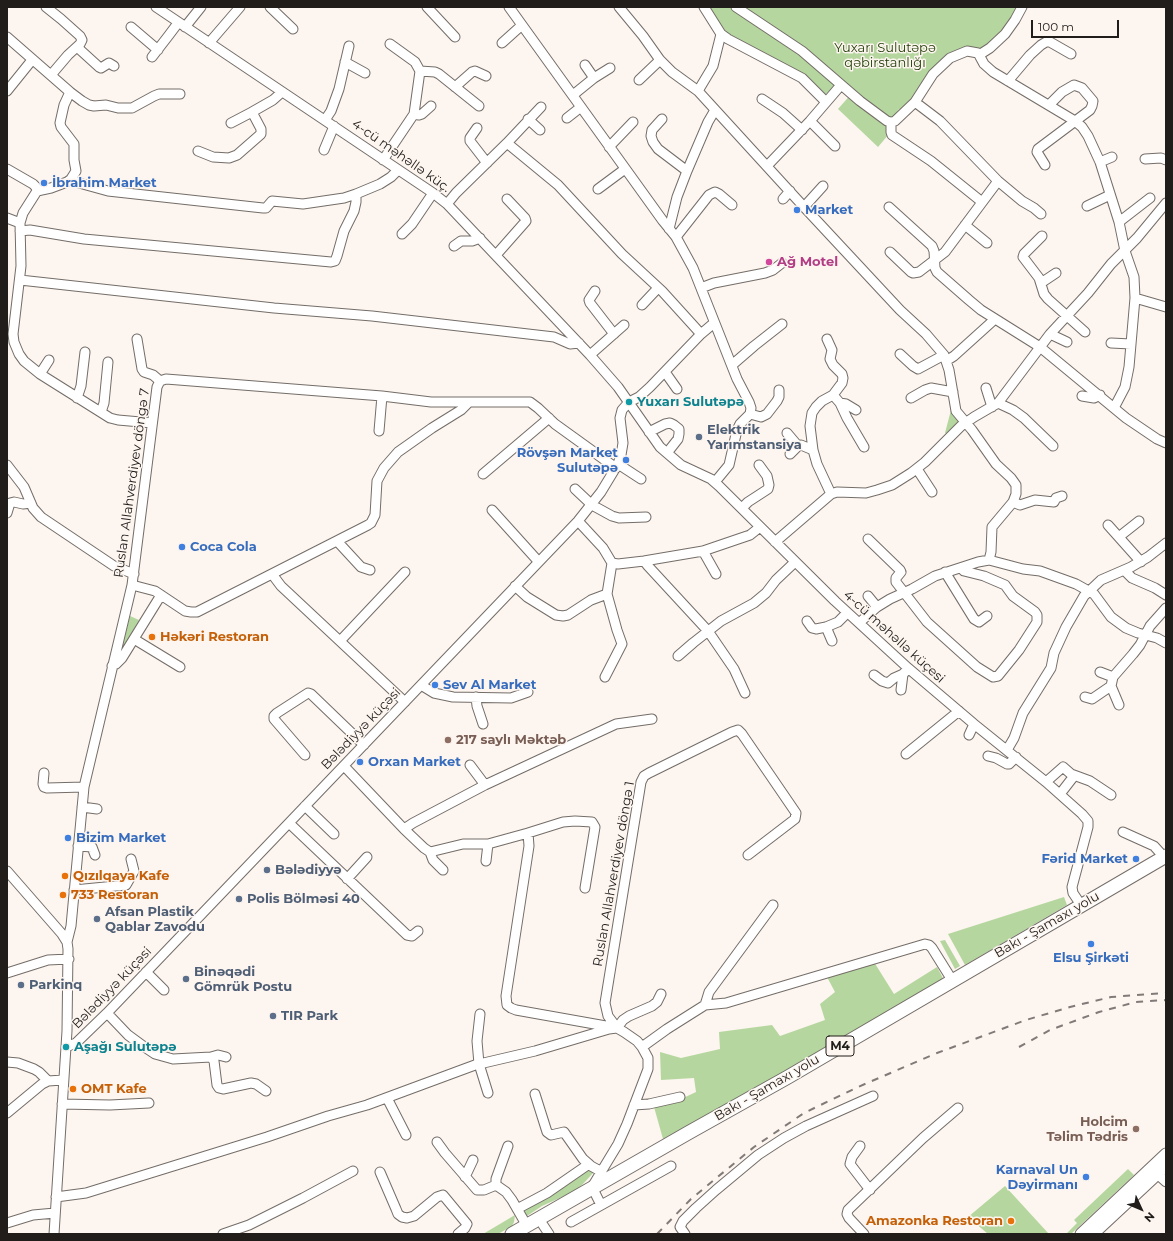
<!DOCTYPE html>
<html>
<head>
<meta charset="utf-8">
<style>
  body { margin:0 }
  #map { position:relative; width:1173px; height:1241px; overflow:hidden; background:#fdf5ef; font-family:Montserrat,sans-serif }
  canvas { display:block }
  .frame { position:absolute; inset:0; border:8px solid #201d1b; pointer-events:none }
  .north { position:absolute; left:1121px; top:1189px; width:40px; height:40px; -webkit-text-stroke:3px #fdf5ef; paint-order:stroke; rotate:134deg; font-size:11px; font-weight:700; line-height:16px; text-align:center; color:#201d1b }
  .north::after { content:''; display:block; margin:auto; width:14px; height:18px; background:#201d1b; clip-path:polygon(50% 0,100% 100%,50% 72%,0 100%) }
  .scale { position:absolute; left:1031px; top:20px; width:88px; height:18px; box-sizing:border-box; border:2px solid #201d1b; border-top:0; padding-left:5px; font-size:12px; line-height:14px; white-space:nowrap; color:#201d1b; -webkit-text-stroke:3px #fdf5ef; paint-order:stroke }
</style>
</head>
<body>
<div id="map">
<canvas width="1173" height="1241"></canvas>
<div class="frame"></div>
<div class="north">N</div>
<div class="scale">100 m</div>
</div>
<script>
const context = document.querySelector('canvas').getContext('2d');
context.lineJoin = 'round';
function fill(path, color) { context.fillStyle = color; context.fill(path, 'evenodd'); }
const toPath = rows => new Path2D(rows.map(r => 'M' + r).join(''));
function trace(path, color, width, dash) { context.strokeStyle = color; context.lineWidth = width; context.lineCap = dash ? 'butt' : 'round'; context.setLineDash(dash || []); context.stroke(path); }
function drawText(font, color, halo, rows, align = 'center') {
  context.font = font + ' Montserrat,sans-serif'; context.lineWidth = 3; context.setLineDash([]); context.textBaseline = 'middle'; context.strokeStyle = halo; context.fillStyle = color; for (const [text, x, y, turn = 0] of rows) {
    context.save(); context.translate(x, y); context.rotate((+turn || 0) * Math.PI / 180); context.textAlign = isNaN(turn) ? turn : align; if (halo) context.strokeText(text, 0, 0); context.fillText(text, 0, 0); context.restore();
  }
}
fill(toPath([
  [707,7,1019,7,1010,24,985,50,982,47,980,49,963,49,901,110,899,109,887,126,889,134,878,147,838,109,853,92,840,80,825,95,751,50,722,29],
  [951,410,961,422,949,434,945,433],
  [130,616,139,620,122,649],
  [1064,897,1067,905,965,965,948,934],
  [945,940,960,966,955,969,940,941],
  [874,962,894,994,937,967,944,980,795,1068,663,1139,654,1107,679,1100,696,1092,694,1078,661,1080,660,1052,681,1058,720,1049,719,1032,772,1025,780,1036,825,1020,820,1004,835,992,827,977],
  [587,1168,594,1172,582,1185,571,1193,542,1206,527,1216,523,1211],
  [1128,1169,1134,1175,1071,1234,1066,1234,1077,1223,1074,1220],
  [1005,1186,1049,1234,988,1234,968,1217],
  [515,1215,514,1222,512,1226,498,1234,483,1234]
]), '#b5d79f');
const minor = toPath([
  [46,7,61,19,80,36,82,40,80,44,68,55,51,75],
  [156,7,433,193,447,204,590,355,618,387,660,447,681,465,711,479,719,486,835,601,908,668,974,724,1046,782,1082,814,1088,821,1088,827,1072,887,1073,893,1081,905],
  [270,7,293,29],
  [427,7,455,37],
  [509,7,663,221,676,237,693,268,737,379,749,402,751,408,750,414,740,424,737,430,729,465,715,482],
  [619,7,643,36,660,60,672,72,698,91,804,207,900,310,926,334,944,355,949,370,956,411,972,430,996,464,1011,478,1016,485,1016,494,1013,502,992,527,991,552,989,560],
  [704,7,721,34,728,39,802,78,826,102],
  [736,7,802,51,860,101,887,121,891,122,895,121,915,102,933,74,950,58,967,51,978,53,984,64,993,72,1075,121,1082,127,1088,136,1100,162,1119,222,1125,251,1134,277,1135,298,1129,367,1125,387,1114,408],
  [131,27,158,50],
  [185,27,201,7],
  [7,37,70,92,82,101,89,105,94,106,106,105,118,108,132,108,154,96,159,94,180,94],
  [209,43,240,7],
  [502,43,522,25],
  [77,47,99,67,101,68,109,63,114,66],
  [979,55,990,48,1005,34,1015,20,1022,7],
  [152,57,169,35,178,23],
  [345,62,365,73],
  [585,65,594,78],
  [420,71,435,72,439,74,479,106],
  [639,80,660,60],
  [1008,81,1030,55,1041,45,1046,42,1050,42,1071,54],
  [455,87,472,72,475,71,486,76],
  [7,91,32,60],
  [698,91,713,66,721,34],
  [573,95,594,78,610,68],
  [762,99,783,113,802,130],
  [915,102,940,121,998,181,1022,201,1034,208,1041,214],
  [414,114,419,115,422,114,431,106],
  [567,118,581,107],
  [528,119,540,130],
  [662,119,652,130,651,136,653,142,658,149,687,171],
  [325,120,331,111,339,89,349,46],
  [810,121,835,146],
  [891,122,891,132,892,135,931,161,982,202],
  [231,123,252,112],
  [477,128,470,138,470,141,487,163],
  [507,143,558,185,622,254,662,291,701,334],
  [609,147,633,122],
  [324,150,334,126],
  [198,151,213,157,229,158,237,155,261,134,261,129,252,112,273,100,282,92],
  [1145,159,1161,158,1166,160],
  [383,160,414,114,420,71,415,62,390,44],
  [1100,162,1112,157],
  [1045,165,1037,152,1038,149,1090,110,1092,106,1093,101,1082,88,1074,85,1062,92,1049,105],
  [767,166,810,121,841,85],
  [7,169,33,184,36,187,37,191,23,213,20,223,21,266,13,334,14,342,19,354,24,361,40,374,110,418,118,420,152,423],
  [71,179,79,183,108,191,263,208,266,208,272,201,303,204,344,198,356,194,380,184,391,177,398,170],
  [598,189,625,169],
  [37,191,51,188,67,182,71,179,76,171,74,160,74,144,61,127,60,123,64,105,70,92],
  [783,199,790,191],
  [447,204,456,193,507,143,541,107],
  [1087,206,1110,195],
  [804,207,823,186],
  [889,207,932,246,934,251,935,268,937,272,969,300,981,310,1040,347,1126,418,1157,439,1166,443],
  [7,218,20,223],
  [1119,222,1150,198],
  [965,225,987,243],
  [669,229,677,197,687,171,708,122,715,110],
  [20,231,30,230,84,239,331,262,335,261,337,256,344,231,354,211,356,202,356,194],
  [402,234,412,224,433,193],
  [1042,236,1024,254,1023,257,1039,278,1044,294,1048,299,1085,332],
  [676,237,709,195,715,192,719,194,732,205],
  [454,246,461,241,472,241,480,238],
  [890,252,911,272,913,273,919,272,945,252,998,181],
  [496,255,526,221,525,218,507,199],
  [20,280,274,308,372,316,554,337,570,344,579,343],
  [1041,283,1056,273],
  [701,288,714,283,765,273,773,270,782,263],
  [595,291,589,300,590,303,614,334],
  [1135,298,1166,307],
  [642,305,658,288],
  [1050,334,1067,342],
  [137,339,142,369,144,372,153,375,160,381],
  [827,339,832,350,830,359,833,365,842,374,843,378,842,383,833,395,822,401,816,407,812,413,810,426,813,450,817,464,831,494],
  [1111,343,1131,344],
  [900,354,913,366,918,369,944,355],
  [590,355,624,325],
  [946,361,954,356,995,319],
  [732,365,754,346,782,324],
  [665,372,677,389],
  [40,374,49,360],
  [986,388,992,407],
  [833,395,840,403,847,418,864,447],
  [1082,396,1094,398,1100,395],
  [77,398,81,386,85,352],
  [911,398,925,390,931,388,953,392],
  [840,403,846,404,856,410],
  [998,403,1013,410,1024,418,1053,446],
  [101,412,104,403,108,362],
  [750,414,761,417,767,414,777,401,779,397,779,390],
  [379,431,382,396],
  [649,432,665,424,670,423,674,425,679,429,679,434,678,439,667,453],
  [787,433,798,446],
  [790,454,798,446,801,445,813,450],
  [618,464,641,479],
  [7,465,24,487,33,508,41,517,114,566,134,574],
  [917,469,932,492],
  [483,474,549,418],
  [575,489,592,505,612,516,619,518,646,517],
  [1013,502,1020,505,1035,500,1054,502,1056,498,1062,496],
  [742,508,748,502,768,489,769,485,767,476,759,465],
  [492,510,538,561],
  [7,513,10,503,14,502,23,504,31,503],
  [578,521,603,548,612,563,618,564,644,561,703,551,750,535,760,527],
  [1108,525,1141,562],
  [1120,536,1139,521],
  [868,539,900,570,901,572,896,578,896,582,927,622,977,667,993,677,998,676,1019,650,1037,622,1037,615,1035,612,1013,596,1005,585,984,576,964,571,961,568],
  [337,541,361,567,370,570],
  [775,542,831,494,837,492,866,493,877,490,892,485,911,473,925,462,961,426,974,417,998,403,1050,334,1088,293,1111,264,1137,238,1166,203],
  [703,551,716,574],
  [644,561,648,566,708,631,734,669,745,693],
  [1125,571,1132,578,1155,588,1166,595],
  [945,572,974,619,979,622,987,616],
  [272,574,281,586,405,702],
  [132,585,155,591,185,611,191,612,197,612,368,525,371,523,375,515,377,481,384,468,398,452,432,428,461,410,468,403],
  [515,586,527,597,556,615,563,616,568,615,591,600,607,594],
  [868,596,877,607],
  [807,621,812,628,816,629,826,627,838,622,847,613],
  [859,623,877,607,890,599,912,589,935,576,978,562,989,560,1023,569,1040,571,1076,584,1094,594,1111,617,1126,628,1138,633,1157,638,1166,643],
  [826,627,832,641],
  [134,639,180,667],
  [340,641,405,572],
  [678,656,693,643,721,621,754,603,766,593,776,580,795,562],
  [112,666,116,664,122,658,161,595],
  [1100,672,1113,677],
  [874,675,882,681,888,683,894,678,903,674],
  [605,677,622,644,617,630,607,594,612,563],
  [421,685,434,693,453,697,511,698,528,692],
  [901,690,903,674,906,671],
  [476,697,477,706,483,724],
  [1085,697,1092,699,1111,686],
  [1119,705,1111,686,1113,677,1133,654,1140,645,1150,626,1166,608],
  [969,735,974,724],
  [1007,750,1014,738,1023,713,1051,668,1054,653,1066,627,1084,596,1101,580,1131,567,1148,557,1166,543],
  [906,754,959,711],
  [305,755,274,719,274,716,277,713,308,693,311,694,364,745],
  [988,756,996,758,1007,764,1009,764,1016,757],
  [470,765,485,785],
  [344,766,404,829,424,848,430,852,463,844,488,844,528,833,529,846,506,996,507,1005,511,1008,516,1010,617,1028,624,1032,637,1041,642,1047,648,1058,648,1069,627,1124,618,1144,592,1187,601,1205],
  [44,773,43,784,44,787,47,788,84,787],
  [1046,782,1063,767,1071,774,1090,781,1111,795],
  [1060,794,1074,776],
  [305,806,334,834],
  [82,807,97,809],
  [289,823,407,935,412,936,418,931],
  [404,829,413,823,485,785,616,724,652,719],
  [1123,832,1154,846,1164,857],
  [528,833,563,822,575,821,592,822,595,827,585,888],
  [78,846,92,847,95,855],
  [430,852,433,860,443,870],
  [486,861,488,844],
  [7,871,62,934,67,942,68,949,67,1031,54,1234],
  [347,879,367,857],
  [74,890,126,885,134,871,131,859],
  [67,942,71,926,84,787,132,585,157,387,160,381,166,379,382,396,431,402,530,402,538,408,555,424,616,468],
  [146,972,164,990],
  [7,973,48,960,69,959],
  [705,1005,709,992,773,905],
  [107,1013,128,1035,143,1046,155,1054,173,1059,211,1057,214,1061,217,1085,219,1088,223,1089,251,1083,256,1084,266,1091],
  [480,1014,477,1041,479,1064,488,1093],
  [617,1028,608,1016,605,1003,641,782,644,776,649,773,732,732,738,730,742,734,796,813,795,819,748,855],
  [66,1047,76,1043,107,1013,578,521,601,492,618,464,621,455,623,443,620,418,622,410,629,402,639,397,650,387,701,334,714,323],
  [642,1047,667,1029,705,1005,726,1003,925,944,929,945,932,948,952,980],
  [211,1057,218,1055,226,1057],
  [7,1062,18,1063,34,1069,39,1072,48,1081],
  [535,1094,547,1132,551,1135,564,1132,583,1159,591,1166,602,1172],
  [387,1098,406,1135],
  [62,1104,110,1105,149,1103],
  [634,1105,649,1104,680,1097],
  [7,1113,42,1084,48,1081,63,1080],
  [437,1142,445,1153,477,1190,484,1190,496,1185],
  [508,1146,496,1179,496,1185,506,1192,512,1200,527,1226],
  [860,1146,852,1157,850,1164,870,1190],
  [380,1172,396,1209,398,1214,402,1217,407,1218,414,1216,437,1197,443,1195,467,1224,465,1228,458,1234],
  [1157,1174,1166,1182],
  [465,1177,473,1160],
  [56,1197,86,1193,267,1137,328,1116,367,1105,475,1065,535,1051,609,1029,617,1028,623,1020,629,1016,652,1006,657,1002,661,994],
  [517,1209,547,1193,589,1164],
  [571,1222,671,1166],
  [7,1223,33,1215,55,1213],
  [543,1225,549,1234],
  [223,1234,249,1225,303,1198,353,1171],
  [685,1234,680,1227,683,1221,696,1208,716,1190,758,1155,784,1138,806,1126,873,1096],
  [864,1234,849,1218,847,1214,848,1210,923,1138,958,1108]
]);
const major = toPath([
  [1081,1234,1166,1154],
  [1093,1234,1166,1166]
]);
const highway = toPath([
  [512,1234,688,1133,788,1077,1166,856]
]);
trace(minor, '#746d68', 11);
trace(major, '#746d68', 13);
trace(highway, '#746d68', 15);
trace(minor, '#fff', 9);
trace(major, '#fff', 11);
trace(highway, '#fff', 13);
trace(toPath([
  [1019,1047,1050,1030,1099,1012,1136,1002,1166,1000],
  [657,1234,691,1199,754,1147,804,1113,858,1087,937,1053,1026,1020,1070,1007,1111,997,1166,993]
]), '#807b78', 2, [7, 7]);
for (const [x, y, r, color] of [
  [44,183,4,"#3f7fe0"],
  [797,210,4,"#3f7fe0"],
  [769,262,4,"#d1479c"],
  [629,402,4,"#0f9aa8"],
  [699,437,4,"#5c6f8a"],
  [626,460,4,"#3f7fe0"],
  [182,547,4,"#3f7fe0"],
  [152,637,4,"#e8710a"],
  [435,685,4,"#3f7fe0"],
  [448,740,4,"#8d6e63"],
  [360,762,4,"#3f7fe0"],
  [68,838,4,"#3f7fe0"],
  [1136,859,4,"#3f7fe0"],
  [267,870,4,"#5c6f8a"],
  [65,876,4,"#e8710a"],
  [63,895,4,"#e8710a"],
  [239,899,4,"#5c6f8a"],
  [97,919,4,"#5c6f8a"],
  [1091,944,4,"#3f7fe0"],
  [186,979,4,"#5c6f8a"],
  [21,985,4,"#5c6f8a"],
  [273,1016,4,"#5c6f8a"],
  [66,1047,4,"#0f9aa8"],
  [73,1089,4,"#e8710a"],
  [1136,1129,4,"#8d6e63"],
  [1086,1177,4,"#3f7fe0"],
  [1011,1221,4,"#e8710a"]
]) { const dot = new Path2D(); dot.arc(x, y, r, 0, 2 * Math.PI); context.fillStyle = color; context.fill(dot); trace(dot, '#fdf5ef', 1.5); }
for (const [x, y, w] of [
  [840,1046,28]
]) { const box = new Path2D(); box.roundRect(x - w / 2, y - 10, w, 20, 3); context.fillStyle = '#fdf5ef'; context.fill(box); trace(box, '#201d1b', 1); }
drawText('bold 12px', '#201d1b', null, [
  ["M4",840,1046]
]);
drawText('13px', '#233f09', '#fdf5ef', [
  ["Yuxarı Sulutəpə",885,48],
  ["qəbirstanlığı",885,63]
]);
drawText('13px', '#201d1b', '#fdf5ef', [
  ["4-cü məhəllə küç.",401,156,35],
  ["Ruslan Allahverdiyev döngə 7",132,483,-82],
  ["4-cü məhəllə küçesi",894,637,42],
  ["Bələdiyyə küçəsi",361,729,-46],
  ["Ruslan Allahverdiyev döngə 1",614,874,-80],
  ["Bakı - Şamaxı yolu",1047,925,-30],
  ["Bələdiyyə küçəsi",112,988,-46],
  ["Bakı - Şamaxı yolu",767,1088,-30]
]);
drawText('bold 13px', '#366cbe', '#fdf5ef', [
  ["İbrahim Market",52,183],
  ["Market",805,210],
  ["Rövşən Market",618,453,"right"],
  ["Sulutəpə",618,468,"right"],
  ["Coca Cola",190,547],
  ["Sev Al Market",443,685],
  ["Orxan Market",368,762],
  ["Bizim Market",76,838],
  ["Fərid Market",1128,859,"right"],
  ["Elsu Şirkəti",1091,958,"center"],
  ["Karnaval Un",1078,1170,"right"],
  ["Dəyirmanı",1078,1185,"right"]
], 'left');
drawText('bold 13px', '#b23c85', '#fdf5ef', [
  ["Ağ Motel",777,262]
], 'left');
drawText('bold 13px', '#0d838f', '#fdf5ef', [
  ["Yuxarı Sulutəpə",637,402],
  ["Aşağı Sulutəpə",74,1047]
], 'left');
drawText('bold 13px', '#4e5e75', '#fdf5ef', [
  ["Elektrik",707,430],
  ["Yarımstansiya",707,445],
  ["Bələdiyyə",275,870],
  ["Polis Bölməsi 40",247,899],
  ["Afsan Plastik",105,912],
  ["Qablar Zavodu",105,927],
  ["Binəqədi",194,972],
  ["Gömrük Postu",194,987],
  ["Parkinq",29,985],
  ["TIR Park",281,1016]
], 'left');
drawText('bold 13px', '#c56008', '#fdf5ef', [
  ["Həkəri Restoran",160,637],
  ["Qızılqaya Kafe",73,876],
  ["733 Restoran",71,895],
  ["OMT Kafe",81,1089],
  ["Amazonka Restoran",1003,1221,"right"]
], 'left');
drawText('bold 13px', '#785e54', '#fdf5ef', [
  ["217 saylı Məktəb",456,740],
  ["Holcim",1128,1122,"right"],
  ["Təlim Tədris",1128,1137,"right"]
], 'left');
</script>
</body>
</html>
